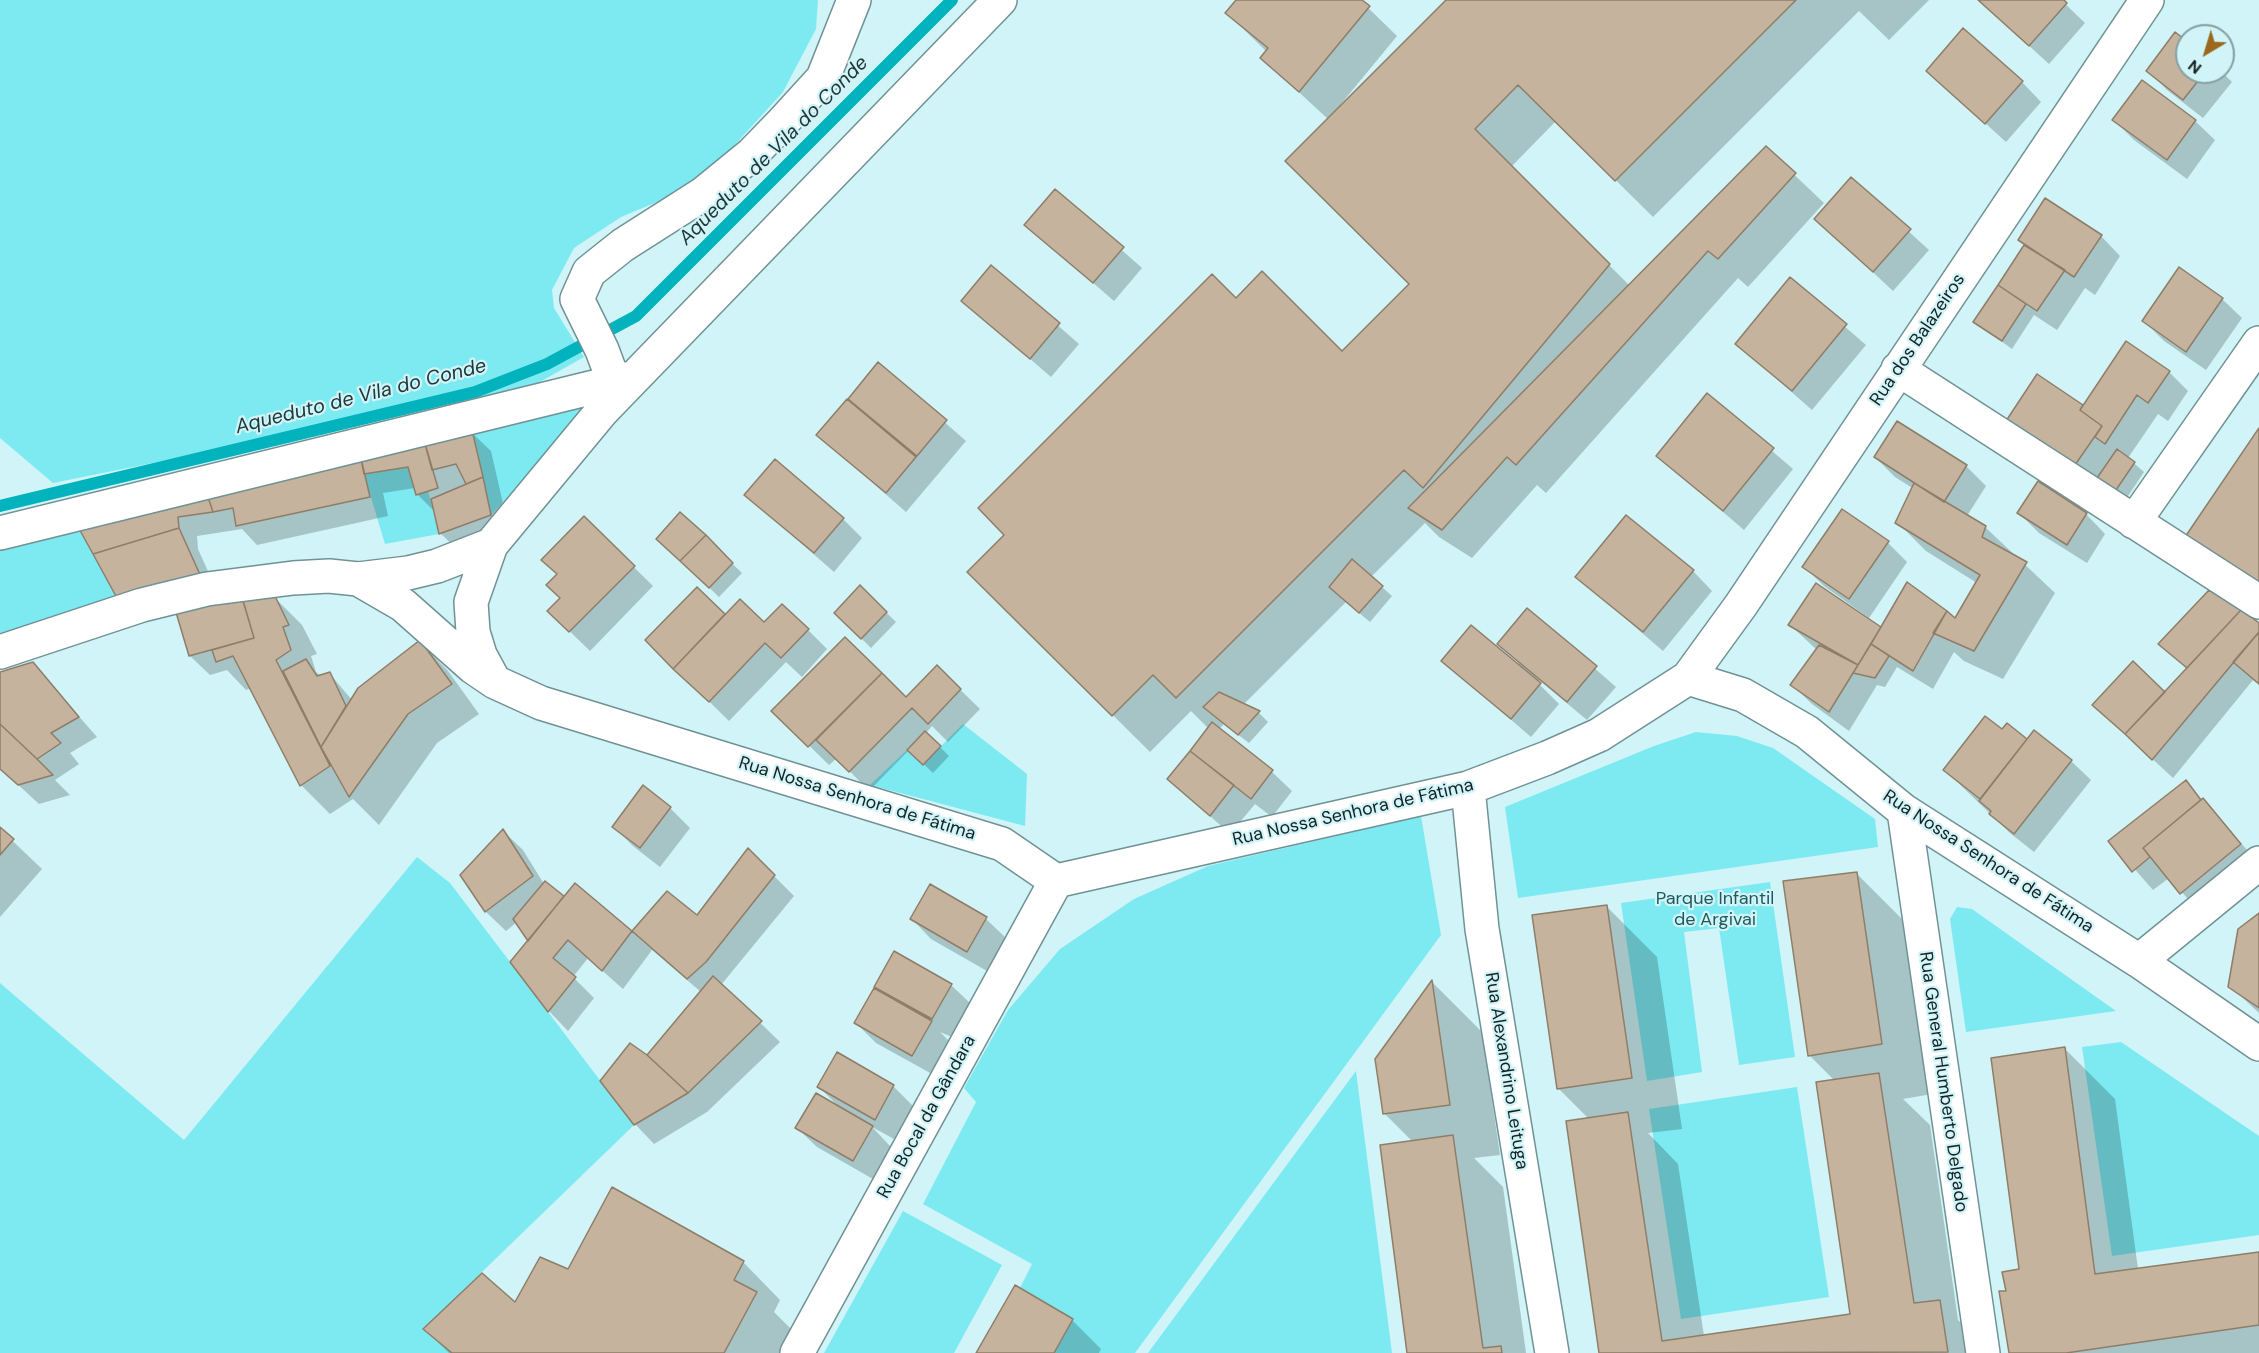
<!DOCTYPE html>
<html>
<head>
<meta charset="utf-8">
<style>
  body { margin:0 }
  #map { position:relative; width:2259px; height:1353px; overflow:hidden; background:#d0f4f7; font-family:"DM Sans",sans-serif }
  canvas { display:block }
  .north { position:absolute; left:2175px; top:24px; width:60px; height:60px; box-sizing:border-box; background:#d0f4f7; border:2px solid #85a0a2; border-radius:50%; rotate:218deg; font-size:16px; font-weight:700; line-height:24px; text-align:center; color:#152223 }
  .north::after { content:''; display:block; margin:auto; width:21px; height:27px; background:#9b681e; clip-path:polygon(50% 0,100% 100%,50% 72%,0 100%) }
</style>
</head>
<body>
<div id="map">
<canvas width="2259" height="1353"></canvas>
<div class="north">N</div>
</div>
<script>
const context = document.querySelector('canvas').getContext('2d');
context.lineJoin = 'round';
function fill(path, color) { context.fillStyle = color; context.fill(path, 'evenodd'); }
const toPath = rows => new Path2D(rows.map(r => 'M' + r).join(''));
function trace(path, color, width, dash) { context.strokeStyle = color; context.lineWidth = width; context.lineCap = dash ? 'butt' : 'round'; context.setLineDash(dash || []); context.stroke(path); }
function drawText(font, color, halo, rows, align = 'center') {
  context.font = font + ' "DM Sans",sans-serif'; context.lineWidth = 4.5; context.setLineDash([]); context.textBaseline = 'middle'; context.strokeStyle = halo; context.fillStyle = color; for (const [text, x, y, turn = 0] of rows) {
    context.save(); context.translate(x, y); context.rotate((+turn || 0) * Math.PI / 180); context.textAlign = isNaN(turn) ? turn : align; if (halo) context.strokeText(text, 0, 0); context.fillText(text, 0, 0); context.restore();
  }
}
fill(toPath([
  [0,0,818,0,816,29,783,92,721,160,681,192,621,217,574,248,552,290,554,308,584,357,531,387,53,483,0,438],
  [579,404,585,412,575,424,491,515,472,430],
  [408,467,416,494,428,491,439,534,385,544,364,474],
  [77,525,117,598,0,633,0,541],
  [963,724,1027,774,1025,826,870,785,907,750,923,764],
  [1696,732,1737,736,1773,748,1875,819,1878,847,1518,898,1505,807,1654,746],
  [1421,816,1441,935,1135,1353,1054,1353,1073,1319,1020,1288,1032,1264,923,1204,976,1102,964,1088,1008,1010,1060,949,1134,899,1208,866],
  [417,857,450,883,634,1125,423,1329,452,1353,0,1353,0,983,184,1140],
  [1770,882,1795,1057,1739,1065,1719,928,1684,932,1702,1072,1647,1081,1621,903],
  [1957,907,1972,909,2116,1011,1966,1032,1950,919],
  [2121,1042,2259,1136,2259,1235,2112,1256,2082,1047],
  [1356,1071,1392,1353,1148,1353],
  [1797,1087,1829,1297,1681,1319,1649,1109],
  [903,1211,1002,1265,954,1353,824,1353]
]), '#7deaf2');
fill(toPath([
  [1238,0,1360,0,1397,36,1341,104,1343,106,1449,0,1929,0,1889,40,1859,11,1653,217,1556,121,1511,167,1630,286,1766,148,1824,203,1748,287,1738,278,1546,493,1537,485,1472,558,1439,537,1425,523,1371,577,1392,596,1370,622,1346,602,1243,705,1259,713,1268,722,1249,743,1224,724,1219,729,1272,772,1292,791,1272,817,1255,804,1230,834,1169,779,1209,729,1191,711,1150,752,969,572,1236,300,1342,353,1411,284,1329,120,1262,58,1267,52,1227,13],
  [1979,0,2061,0,2085,23,2049,64],
  [2187,43,2187,72,2222,72,2232,82,2203,118,2167,90,2148,71],
  [1928,71,2022,82,2041,102,2006,142],
  [2114,120,2195,121,2215,140,2187,179,2134,140],
  [1851,179,1929,250,1893,291,1816,219],
  [1055,191,1142,268,1114,301,1026,225],
  [2101,236,2120,256,2095,295,2085,288,2057,330,2034,315,2012,349,1975,322,2026,246,2020,240],
  [991,267,1079,344,1051,377,963,301],
  [1790,279,1866,345,1812,410,1737,344],
  [2222,299,2242,318,2206,370,2164,341,2144,321],
  [878,364,966,441,906,512,818,435],
  [2169,372,2188,391,2168,421,2158,414,2128,458,2144,472,2126,499,2075,470,2037,376,2084,407],
  [1707,395,1793,469,1744,530,1658,456],
  [471,432,491,451,510,534,460,552,440,533,435,512,417,494,415,488,383,493,388,516,257,545,242,529,197,536,198,549,220,598,273,596,302,625,317,654,311,656,316,672,321,676,329,673,352,700,420,642,448,671,479,714,437,743,379,825,353,799,330,814,301,785,251,688,246,690,227,670,210,675,190,656,176,608,80,526],
  [1875,457,1966,466,1986,486,1967,516,1985,527,2055,593,2003,679,1964,661,1954,652,1933,689,1897,667,1885,687,1877,685,1849,731,1812,704,1792,685,1817,650,1790,625,1881,630,1955,620,1977,583,1926,551,1897,522,1914,489,1895,477],
  [746,495,843,519,862,538,834,572],
  [2019,513,2086,514,2105,534,2087,563,2039,533],
  [680,514,742,573,719,597,668,548],
  [584,518,653,586,590,651,549,611,562,598,558,575],
  [1888,543,1907,562,1869,618,1824,586,1804,567],
  [1693,571,1712,591,1663,651,1577,577],
  [860,587,896,622,871,648,836,613],
  [697,589,725,616,808,630,827,649,802,677,786,662,729,721,647,640],
  [1528,610,1616,687,1587,720,1539,680,1537,682,1559,704,1531,737,1443,661,1517,665,1519,663,1499,644],
  [2259,624,2259,685,2253,680,2173,778,2094,705,2165,694,2188,670,2160,644],
  [845,639,906,699,937,667,980,709,948,742,932,726,926,733,949,756,933,773,909,750,869,791,837,758,829,765,774,711],
  [32,663,97,737,70,753,79,764,55,780,70,795,39,804,0,768,0,673],
  [2007,725,2027,741,2071,761,2091,780,2034,852,2010,833,1945,770],
  [2185,782,2259,863,2201,913,2169,878,2153,890,2110,841],
  [643,788,670,808,690,828,660,867,633,846,614,827],
  [0,829,42,869,0,917],
  [503,831,523,850,544,884,564,899,575,885,632,933,667,893,697,918,748,850,794,896,721,985,780,1042,707,1112,654,1144,635,1124,647,1057,701,992,652,950,623,989,588,958,573,977,594,998,568,1031,549,1011,512,962,530,941,517,922,506,931,486,912,462,875],
  [1856,873,1907,924,1932,1094,1903,1099,1930,1125,1958,1320,1990,1353,1601,1353,1567,1122,1589,1119,1558,1088,1606,906,1657,957,1682,1129,1648,1133,1678,1164,1704,1336,1852,1315,1835,1081,1810,1056],
  [931,887,986,919,1006,938,987,971,931,939,912,919],
  [2259,915,2259,1013,2230,986],
  [1432,982,1482,1032,1500,1155,1474,1158,1503,1187,1526,1353,1408,1353,1413,1142,1384,1113,1376,1060],
  [951,985,971,1004,952,1037,940,1032,950,1042,932,1074,876,1043,856,1023,885,995,876,986],
  [2065,1049,2115,1099,2138,1269,2259,1254,2259,1353,2010,1353,2008,1292,2021,1270],
  [838,1054,893,1086,913,1106,894,1139,872,1127,891,1147,873,1179,817,1147,797,1128,839,1107,819,1087],
  [743,1262,780,1300,774,1312,793,1331,781,1353,449,1353,425,1329,515,1304,569,1271],
  [1072,1320,1101,1349,1099,1353,978,1353]
]), '#0003');
trace(toPath([
  [0,506,475,392,547,364,636,316,952,0]
]), '#02b3bd', 12);
const building = toPath([
  [1236,0,1362,0,1370,6,1299,92,1260,58,1268,48,1225,13,1236,0],
  [1446,0,1796,0,1615,181,1518,85,1475,129,1610,264,1423,488,1404,470,1176,698,1153,675,1112,716,967,572,1004,535,978,508,1212,274,1236,298,1262,271,1342,351,1409,284,1285,161,1446,0],
  [1978,0,2064,0,2067,3,2029,46,1978,0],
  [1963,28,2023,81,1985,124,1926,71,1963,28],
  [2175,32,2187,41,2187,72,2205,72,2183,100,2146,71,2175,32],
  [2142,80,2196,120,2167,160,2112,120,2142,80],
  [1766,146,1796,173,1718,259,1708,251,1516,465,1507,457,1442,530,1408,508,1766,146],
  [1851,177,1911,229,1873,272,1814,219,1851,177],
  [1055,189,1124,247,1093,283,1024,225,1055,189],
  [2045,198,2102,235,2074,277,2018,240,2045,198],
  [2024,245,2065,270,2037,311,1998,285,2024,245],
  [991,265,1060,323,1030,359,961,301,991,265],
  [2179,267,2223,298,2186,352,2142,321,2179,267],
  [1790,277,1847,324,1792,391,1735,344,1790,277],
  [1998,285,2026,304,2002,341,1973,322,1998,285],
  [2126,341,2170,371,2148,403,2137,395,2105,444,2095,437,2102,426,2080,410,2126,341],
  [878,362,947,420,917,456,848,399,878,362],
  [2037,374,2083,405,2080,410,2102,426,2075,465,2004,424,2037,374],
  [1707,393,1774,448,1723,511,1656,456,1707,393],
  [847,399,916,457,886,493,816,435,847,399],
  [1897,421,1967,465,1944,502,1874,457,1897,421],
  [2259,428,2259,585,2185,537,2259,428],
  [472,430,483,477,466,484,456,464,432,470,424,440,472,430],
  [424,440,438,488,416,495,408,467,364,474,360,454,424,440],
  [2117,449,2135,462,2116,490,2097,478,2117,449],
  [360,454,370,497,236,526,233,508,213,512,206,491,360,454],
  [775,459,844,518,814,553,744,495,775,459],
  [483,477,491,515,439,534,431,499,483,477],
  [2038,481,2087,513,2067,545,2017,513,2038,481],
  [1914,483,1986,526,1982,537,2027,562,1974,651,1933,633,1947,611,1955,618,1980,575,1895,523,1914,483],
  [206,491,213,512,178,517,179,528,93,554,77,525,206,491],
  [1842,509,1889,541,1849,599,1802,567,1842,509],
  [680,512,706,535,680,561,656,539,680,512],
  [1626,515,1694,570,1643,632,1575,577,1626,515],
  [584,516,635,566,569,632,547,611,560,598,546,585,557,574,541,560,584,516],
  [179,528,202,579,117,598,93,554,179,528],
  [706,535,733,563,709,588,680,561,706,535],
  [1352,559,1383,586,1359,613,1329,587,1352,559],
  [1907,582,1947,611,1913,671,1871,644,1907,582],
  [1816,583,1881,627,1858,665,1788,625,1816,583],
  [860,585,887,612,861,639,834,613,860,585],
  [697,587,725,614,673,669,645,640,697,587],
  [240,590,254,638,189,656,175,609,240,590],
  [2209,590,2241,610,2187,668,2158,644,2209,590],
  [274,594,289,625,283,627,291,650,276,660,330,766,300,786,233,656,216,662,212,650,254,638,243,601,274,594],
  [740,599,764,622,782,604,809,629,781,658,765,643,709,702,673,669,740,599],
  [1527,608,1597,666,1567,702,1497,644,1527,608],
  [2241,610,2259,623,2259,632,2152,760,2125,734,2241,610],
  [1471,625,1541,683,1511,719,1441,661,1471,625],
  [2259,632,2259,684,2233,662,2259,632],
  [845,637,882,673,808,747,771,711,845,637],
  [420,640,452,684,408,714,349,797,321,747,358,688,420,640],
  [1871,644,1889,656,1875,678,1853,673,1871,644],
  [1819,645,1858,665,1829,712,1790,685,1819,645],
  [306,659,317,676,330,672,346,706,321,747,283,671,306,659],
  [2133,661,2165,692,2125,734,2092,705,2133,661],
  [33,662,79,717,51,733,61,743,37,759,0,724,0,672,33,662],
  [937,665,961,689,928,724,912,708,849,772,816,740,882,673,906,697,937,665],
  [1219,692,1260,711,1238,735,1203,707,1219,692],
  [1985,716,2002,729,2007,723,2027,739,1980,799,1943,770,1985,716],
  [1212,722,1273,770,1251,799,1190,751,1212,722],
  [0,724,37,759,53,775,18,785,0,769,0,724],
  [2034,730,2072,760,2014,834,1989,814,1991,811,1979,801,2034,730],
  [925,731,941,746,923,765,907,750,925,731],
  [1190,751,1234,785,1210,816,1167,779,1190,751],
  [2186,780,2201,800,2143,848,2150,857,2132,872,2108,841,2186,780],
  [643,785,671,807,640,848,612,827,643,785],
  [2203,798,2241,844,2180,894,2143,848,2203,798],
  [0,827,14,839,0,855,0,827],
  [503,829,533,876,485,912,460,875,503,829],
  [748,848,775,875,706,962,687,979,632,931,667,891,697,915,748,848],
  [1857,872,1882,1044,1808,1056,1783,881,1857,872],
  [545,881,564,896,528,941,513,919,545,881],
  [575,883,632,931,602,971,568,940,553,958,576,977,548,1012,510,962,575,883],
  [930,884,987,917,967,952,910,919,930,884],
  [1607,905,1632,1078,1557,1089,1532,915,1607,905],
  [2259,913,2259,1008,2228,987,2238,929,2259,913],
  [894,951,952,984,932,1019,874,987,894,951],
  [713,976,762,1021,688,1093,647,1055,713,976],
  [1432,980,1450,1105,1383,1114,1375,1059,1432,980],
  [874,988,932,1021,912,1056,854,1023,874,988],
  [630,1043,647,1055,688,1093,634,1125,600,1081,630,1043],
  [2065,1047,2095,1274,2259,1252,2259,1325,2066,1353,2009,1353,1999,1291,2006,1291,2002,1272,2019,1269,1991,1058,2065,1047],
  [837,1052,894,1085,875,1120,817,1087,837,1052],
  [1879,1073,1914,1303,1940,1300,1948,1352,1599,1353,1566,1121,1628,1112,1662,1341,1850,1314,1816,1082,1879,1073],
  [816,1093,873,1126,853,1161,795,1128,816,1093],
  [1453,1135,1483,1348,1501,1346,1502,1353,1407,1353,1380,1145,1453,1135],
  [612,1187,744,1261,734,1280,757,1292,724,1353,452,1353,423,1329,482,1273,515,1302,540,1257,568,1269,612,1187],
  [1015,1285,1073,1319,1054,1353,976,1353,1015,1285]
]);
fill(building, '#c6b39d');
trace(building, '#8e7d68', 1.5);
const minor = toPath([
  [1898,369,2259,602],
  [614,382,602,350,577,299,589,272,623,245,703,194,752,154,782,123,823,78,854,0],
  [2134,522,2259,343],
  [0,533,635,377],
  [491,545,471,602,473,632,480,655,493,679],
  [358,579,403,605,473,667,495,682,541,703,1002,844,1056,881,1468,788,1547,758,1599,735,1688,678,1741,605,2147,0],
  [0,652,142,605,207,589,293,578,329,576,358,579,408,573,437,566,491,545,602,411,1000,0],
  [1688,678,1743,695,1807,732,1904,811,2139,961,2259,1044],
  [1468,788,1482,929,1552,1353],
  [1904,811,1983,1353],
  [2139,961,2259,863],
  [797,1353,1056,881]
]);
trace(minor, '#709294', 36);
trace(minor, '#fff', 33);
drawText('18px', '#152223', '#d0f4f7', [
  ["Rua dos Balazeiros",1918,340,-56],
  ["Rua Nossa Senhora de Fátima",857,799,17],
  ["Rua Nossa Senhora de Fátima",1353,813,-13],
  ["Rua Nossa Senhora de Fátima",1988,862,33],
  ["Rua Alexandrino Leituga",1506,1071,81],
  ["Rua General Humberto Delgado",1943,1082,82],
  ["Rua Bocal da Gândara",927,1117,-61]
]);
drawText('18px', '#1f595d', '#d0f4f7', [
  ["Parque Infantil",1715,899],
  ["de Argivai",1715,920]
]);
drawText('italic 20px', '#21383a', '#d0f4f7', [
  ["Aqueduto de Vila do Conde",774,151,-45],
  ["Aqueduto de Vila do Conde",361,397,-14]
]);
</script>
</body>
</html>
